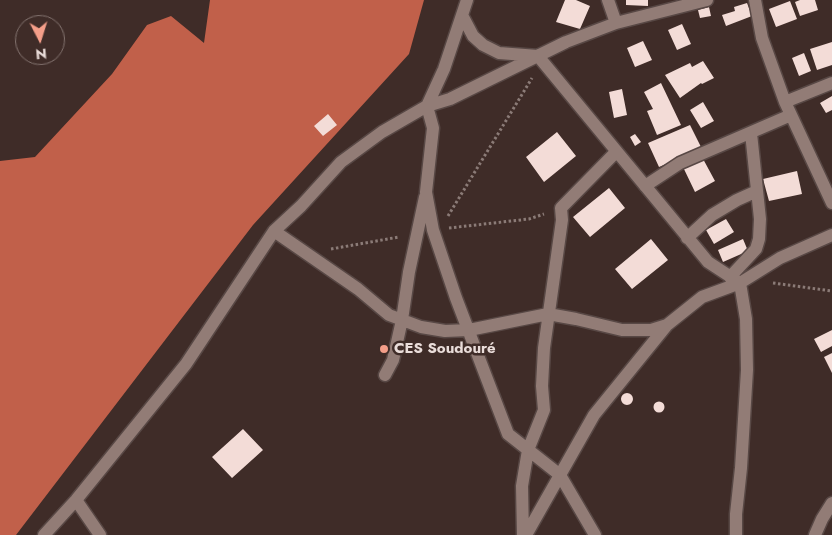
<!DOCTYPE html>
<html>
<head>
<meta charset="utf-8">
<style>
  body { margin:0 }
  #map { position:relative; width:832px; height:535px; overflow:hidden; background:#3f2c28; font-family:Jost,sans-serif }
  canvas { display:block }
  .north { position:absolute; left:15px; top:15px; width:50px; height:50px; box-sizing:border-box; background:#3f2c28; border:1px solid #83736f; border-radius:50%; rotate:175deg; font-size:14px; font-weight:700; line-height:20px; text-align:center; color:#eaddda }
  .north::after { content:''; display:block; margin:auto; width:18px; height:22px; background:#f49e89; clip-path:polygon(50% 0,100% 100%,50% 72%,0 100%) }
</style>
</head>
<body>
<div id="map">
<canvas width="832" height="535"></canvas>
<div class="north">N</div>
</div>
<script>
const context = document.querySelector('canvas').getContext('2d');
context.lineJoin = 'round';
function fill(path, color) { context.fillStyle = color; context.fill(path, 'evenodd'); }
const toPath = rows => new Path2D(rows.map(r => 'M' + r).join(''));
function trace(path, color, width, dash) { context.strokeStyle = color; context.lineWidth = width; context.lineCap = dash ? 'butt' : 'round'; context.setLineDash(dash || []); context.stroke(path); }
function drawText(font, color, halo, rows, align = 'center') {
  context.font = font + ' Jost,sans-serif'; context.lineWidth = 5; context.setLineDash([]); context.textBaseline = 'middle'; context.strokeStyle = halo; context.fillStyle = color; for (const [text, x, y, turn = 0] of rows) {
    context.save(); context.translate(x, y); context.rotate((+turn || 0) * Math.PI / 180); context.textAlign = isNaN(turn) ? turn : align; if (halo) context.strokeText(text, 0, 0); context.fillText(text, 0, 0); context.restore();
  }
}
fill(toPath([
  [210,0,424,0,409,54,253,225,16,535,0,535,0,161,35,157,112,74,147,25,171,16,204,43]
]), '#c1604a');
fill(toPath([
  [565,0,576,0,590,6,580,29,556,22],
  [626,0,648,0,648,6,626,5],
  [800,0,815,0,818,10,800,16,795,2],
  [790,1,797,19,776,27,769,9],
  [747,3,752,16,726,26,722,15,735,11,734,7],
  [709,7,711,16,700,18,698,10],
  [682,24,691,44,677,50,668,30],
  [643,41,652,60,635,67,627,48],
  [832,42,832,65,817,70,810,49],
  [804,53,811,71,799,76,792,58],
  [703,61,714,78,702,84,701,83,680,98,665,75,690,63,692,67],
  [661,83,681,125,657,135,647,111,653,109,644,92],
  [622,89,627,115,614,118,609,92],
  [832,96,832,110,826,113,820,103],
  [703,102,714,121,701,128,690,110],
  [328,114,337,125,323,136,314,126],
  [690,125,702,149,659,167,648,143],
  [557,132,576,156,544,182,526,157],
  [635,134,641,142,635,146,630,137],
  [702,157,715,181,695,192,683,167],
  [797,171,802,194,769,201,763,179],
  [609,188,625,208,590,237,573,217],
  [726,219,734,232,714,244,706,230],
  [651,239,668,260,632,289,615,269],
  [743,239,748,251,723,262,718,250],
  [832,330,832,346,821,352,814,339],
  [832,353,832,373,824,357],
  '621 399a6 6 0 1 1 12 0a6 6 0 1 1-12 0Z',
  '653.5 407a5.5 5.5 0 1 1 11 0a5.5 5.5 0 1 1-11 0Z',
  [243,429,263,450,232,478,212,457]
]), '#f3dcd7');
const minor = toPath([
  [608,0,616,23],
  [755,0,762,38,785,102,832,203],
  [462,15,473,36,483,45,499,53,538,56,708,262,740,283,746,319,747,370,741,468,736,514,736,535],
  [785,102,832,83],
  [645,186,680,163,791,115],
  [274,231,358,289,389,315,421,327,445,331,469,330,548,314,576,319,622,330,651,330,667,325],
  [687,238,712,215,737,200,757,191],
  [730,277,756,249,759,239,760,219,751,133],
  [385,375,393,360,402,320,409,272,425,197],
  [76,500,100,535],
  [44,535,76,500,186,364,274,231,301,206,341,162,382,132,427,106,444,69,467,0],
  [523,535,522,486,528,450,544,410,542,386,544,348,562,220,561,208,616,152],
  [526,535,594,415,667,325,702,297,740,283,780,258,832,235],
  [595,535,560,475,508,434,456,298,433,230,426,192,433,128,427,106,450,99,566,42,616,23,707,0],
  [815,535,822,519,832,503]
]);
trace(minor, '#584845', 15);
trace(toPath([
  [448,216,532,78],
  [449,228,529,219,544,214],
  [331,249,399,237],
  [773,283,832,291]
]), '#8b7b77', 3, [2.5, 2.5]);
trace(minor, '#927c76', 12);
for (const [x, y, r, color] of [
  [384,349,5,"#f49e89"]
]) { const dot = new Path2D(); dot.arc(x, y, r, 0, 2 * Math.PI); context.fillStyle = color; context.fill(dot); trace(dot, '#3f2c28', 2); }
drawText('bold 15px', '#eaddda', '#3f2c28', [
  ["CES Soudouré",394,349]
], 'left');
</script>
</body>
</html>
